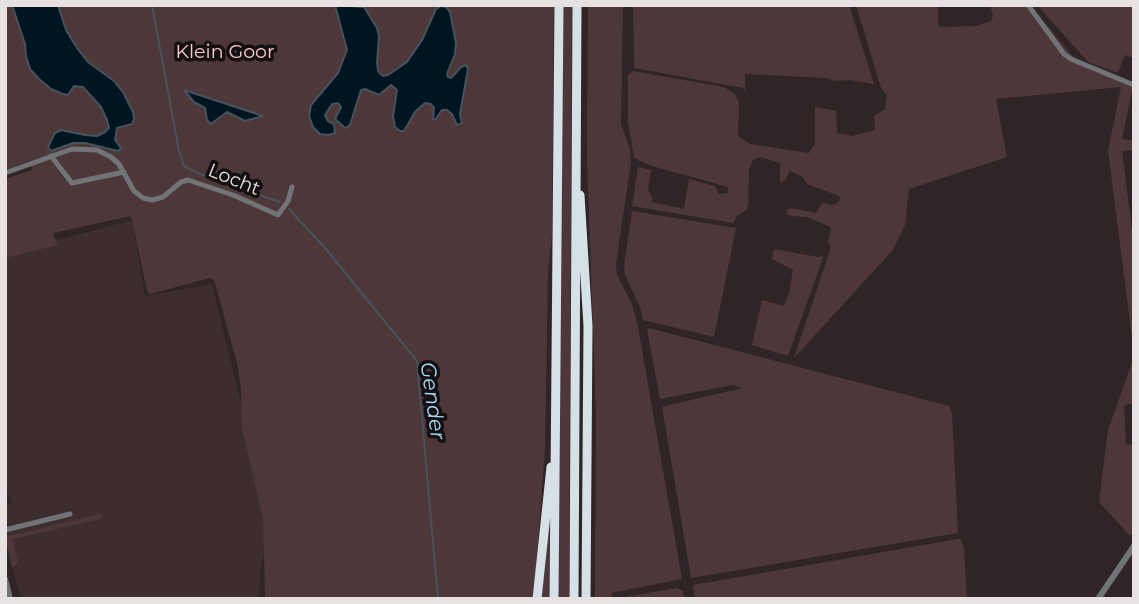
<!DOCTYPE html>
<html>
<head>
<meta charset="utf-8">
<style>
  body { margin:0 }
  #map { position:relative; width:1139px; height:604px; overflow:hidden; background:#2f2526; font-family:Montserrat,sans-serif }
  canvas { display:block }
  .frame { position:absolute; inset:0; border:7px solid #e8e1e2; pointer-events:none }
</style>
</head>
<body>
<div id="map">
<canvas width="1139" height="604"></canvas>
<div class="frame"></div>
</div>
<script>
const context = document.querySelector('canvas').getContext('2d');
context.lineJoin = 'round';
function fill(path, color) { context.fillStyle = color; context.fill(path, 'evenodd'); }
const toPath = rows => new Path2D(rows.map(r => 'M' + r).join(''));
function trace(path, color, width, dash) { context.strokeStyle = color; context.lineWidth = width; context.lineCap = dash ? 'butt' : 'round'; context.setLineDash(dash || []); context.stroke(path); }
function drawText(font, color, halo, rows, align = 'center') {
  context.font = font + ' Montserrat,sans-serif'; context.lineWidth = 7; context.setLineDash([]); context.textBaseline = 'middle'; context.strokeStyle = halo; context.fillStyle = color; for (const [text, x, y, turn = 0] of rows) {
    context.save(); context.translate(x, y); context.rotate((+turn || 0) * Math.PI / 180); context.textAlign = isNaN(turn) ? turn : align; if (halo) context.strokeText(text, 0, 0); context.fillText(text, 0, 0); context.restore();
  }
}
fill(toPath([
  [132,220,145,296,212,284,269,521,260,574,259,599,21,599,5,540,5,505,12,504,5,484,5,254]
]), '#3d2d2e');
fill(toPath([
  [5,5,554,5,552,235,548,271,545,449,535,585,531,599,265,599,263,518,242,430,241,389,237,363,214,280,210,278,150,294,147,291,131,216,53,233,58,245,5,258,5,179,32,170,30,161,5,170],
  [563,5,572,5,569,599,558,599],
  [588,5,623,5,621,124,630,149,631,162,616,264,617,275,632,304,638,327,682,579,611,593,613,599,677,588,683,591,684,599,595,599,596,416,587,159],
  [633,5,849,5,874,84,850,80,835,81,826,78,745,74,745,91,743,88,634,68],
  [856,5,938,5,938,24,941,27,976,26,991,21,993,16,990,5,1030,5,1080,65,1133,86,1122,139,1134,141,1134,150,1122,151,1134,246,1134,353,1108,151,1121,87,996,99,1007,157,909,189,905,225,893,250,794,358,831,247,828,242,831,230,830,227,819,222,807,217,791,216,787,214,787,210,791,208,816,213,822,203,832,205,836,204,840,200,839,196,807,184,803,177,790,171,785,180,780,183,780,163,760,157,753,160,749,170,748,206,745,211,737,216,733,223,632,206,638,167,651,170,648,190,652,197,652,202,684,209,689,179,715,186,719,194,728,193,728,187,652,166,634,158,628,121,628,75,633,71,724,87,735,94,739,103,738,136,750,144,809,153,815,144,815,107,836,111,837,133,852,136,875,130,874,116,885,109,887,95,881,88],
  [1037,5,1134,5,1134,58,1125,55,1118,73,1088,62],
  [632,211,736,228,714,337,643,320,640,307,625,275,624,266],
  [774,249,818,257,824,255,788,356,752,345,762,300,784,306,789,293,793,270,772,259],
  [649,328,949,406,952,413,958,533,691,578,662,407,742,388,733,385,660,399,647,329],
  [1134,357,1134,405,1127,404,1124,407,1126,444,1134,445,1134,530,1130,536,1099,502,1108,430],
  [550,512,549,599,539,599],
  [103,513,101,519,13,539,18,564,12,568,5,537],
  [958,539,960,539,964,547,967,599,695,599,693,585]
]), '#4d3739');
const water = toPath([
  [12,5,58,5,66,30,77,48,88,62,114,81,123,92,133,112,134,119,132,124,117,128,115,140,121,148,118,151,85,143,73,143,51,151,48,147,55,133,61,130,85,135,97,136,105,132,109,128,107,120,101,107,83,87,74,86,68,95,63,94,51,89,39,79,30,69,26,56,25,44,12,5],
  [335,5,364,7,377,28,379,36,377,62,378,71,383,76,388,75,407,62,422,40,436,9,441,6,446,7,450,12,456,43,455,54,447,74,448,77,451,78,461,67,466,65,468,69,460,114,462,123,457,125,452,114,447,110,442,110,435,120,433,119,434,108,431,104,425,103,415,112,404,131,400,131,395,127,393,116,397,90,391,85,379,95,365,89,361,90,350,125,345,128,335,119,341,107,338,103,332,104,325,115,328,121,334,124,335,133,329,135,320,134,313,127,309,116,311,105,338,73,347,50,335,5],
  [184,90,263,116,245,121,227,112,211,124,207,120,205,108,194,102,184,90]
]);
fill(water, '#001522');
trace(water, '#46525c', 2);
trace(toPath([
  [152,5,179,151,184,166,195,172,280,202],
  [289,209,325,248,417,361,438,599]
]), '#46525c', 2);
trace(toPath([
  [1028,5,1064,54,1071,59,1134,85],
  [51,156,72,183,124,172],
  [5,173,72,149,97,150,111,157,119,164,134,191,143,198,152,200,163,197,181,182,188,180,233,195,278,215,288,201,292,187],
  [5,530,70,514]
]), '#707477', 5);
trace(toPath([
  [5,579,10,599],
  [1098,599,1134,546]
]), '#707477', 6);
trace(toPath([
  [580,195,588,326,586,599],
  [537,599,551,467],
  [554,599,559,5],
  [574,599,577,5]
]), '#d5e1e7', 9);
drawText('19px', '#fbc9ce', '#140f10', [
  ["Klein Goor",225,52]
]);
drawText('19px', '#e8e1e2', '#140f10', [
  ["Locht",234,180,22]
]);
drawText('italic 21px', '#a2daf8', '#140f10', [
  ["Gender",432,401,82]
]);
</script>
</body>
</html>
